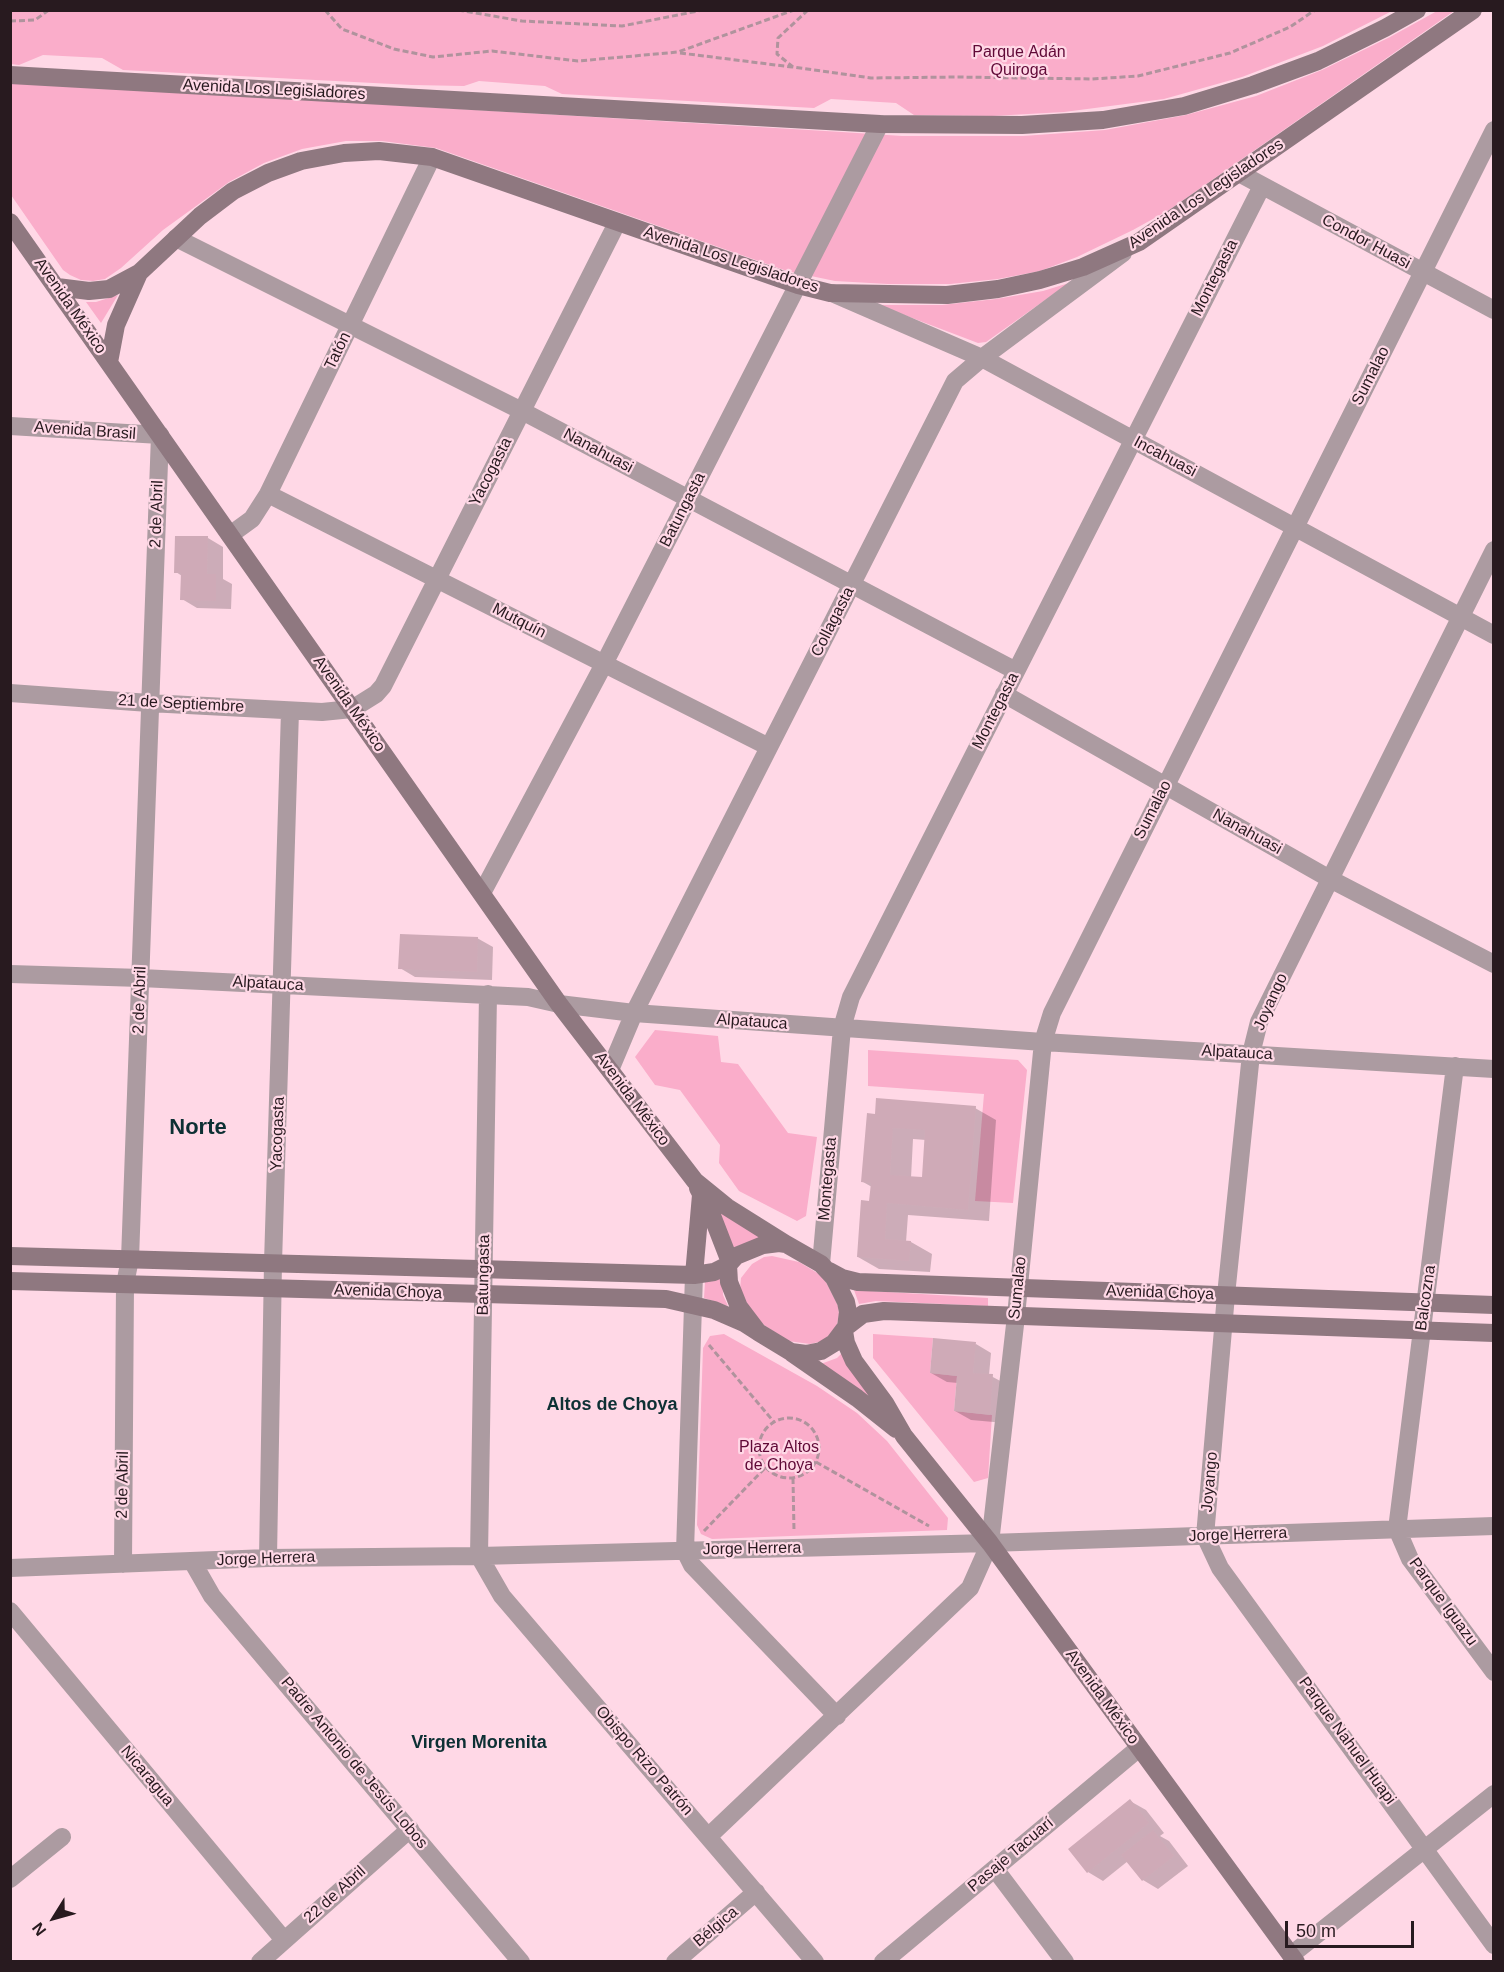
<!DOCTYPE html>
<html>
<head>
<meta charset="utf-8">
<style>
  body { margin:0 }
  #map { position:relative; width:1504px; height:1972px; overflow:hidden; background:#ffd8e6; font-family:Helvetica,sans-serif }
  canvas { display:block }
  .frame { position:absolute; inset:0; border:12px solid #281a1f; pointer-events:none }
  .north { position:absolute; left:24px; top:1888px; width:60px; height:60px; -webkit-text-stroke:4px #ffd8e6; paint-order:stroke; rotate:233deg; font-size:16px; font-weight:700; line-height:24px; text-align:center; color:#281a1f }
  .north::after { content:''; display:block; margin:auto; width:21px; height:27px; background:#281a1f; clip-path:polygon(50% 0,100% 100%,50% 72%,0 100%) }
  .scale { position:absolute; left:1285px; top:1921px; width:129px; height:27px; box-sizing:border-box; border:3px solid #281a1f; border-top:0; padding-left:8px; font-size:18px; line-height:21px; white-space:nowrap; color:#281a1f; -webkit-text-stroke:4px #ffd8e6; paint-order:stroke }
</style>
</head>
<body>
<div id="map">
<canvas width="1504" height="1972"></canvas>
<div class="frame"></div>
<div class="north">N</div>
<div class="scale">50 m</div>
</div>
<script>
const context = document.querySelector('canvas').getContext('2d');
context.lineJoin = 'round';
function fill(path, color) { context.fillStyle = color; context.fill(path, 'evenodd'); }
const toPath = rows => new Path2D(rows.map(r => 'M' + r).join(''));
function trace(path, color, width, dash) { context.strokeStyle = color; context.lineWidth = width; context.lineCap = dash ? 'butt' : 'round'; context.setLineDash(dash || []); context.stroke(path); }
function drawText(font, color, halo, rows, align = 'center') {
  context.font = font + ' Helvetica,sans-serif'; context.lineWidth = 4.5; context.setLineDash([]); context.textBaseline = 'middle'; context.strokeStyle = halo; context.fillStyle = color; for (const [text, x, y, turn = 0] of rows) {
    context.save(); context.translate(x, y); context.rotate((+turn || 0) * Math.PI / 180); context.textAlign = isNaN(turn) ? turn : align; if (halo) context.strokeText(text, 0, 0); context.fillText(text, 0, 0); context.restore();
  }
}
fill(toPath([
  [10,11,11,10,1392,11,1323,46,1242,77,1164,99,1064,112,992,116,914,115,896,103,831,99,814,108,562,94,545,86,479,81,464,86,412,85,123,70,102,58,43,55,19,65,11,64],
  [1437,11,1454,11,1169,210,1133,230,1077,257,1040,271,998,279,950,284,888,284,835,281,787,271,436,148,382,141,346,141,302,149,264,163,229,182,192,209,163,230,121,268,105,279,93,281,81,280,70,275,63,270,11,195,10,82,842,132,902,136,1023,136,1105,130,1186,115,1256,96,1322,70,1390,37],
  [1069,283,986,342,978,343,878,305,942,305,996,299,1043,291],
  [118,295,101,323,86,302,96,302],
  [655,1030,718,1036,721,1062,738,1064,788,1133,817,1137,806,1216,797,1221,739,1191,719,1163,720,1145,680,1090,655,1085,635,1057],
  [868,1050,1018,1060,1027,1070,1013,1203,975,1201,984,1094,868,1086],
  [717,1211,765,1236,733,1248],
  [772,1256,799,1262,819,1274,826,1282,838,1306,839,1314,836,1329,823,1341,810,1344,788,1341,755,1319,740,1290,741,1278,752,1264,764,1257],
  [722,1276,723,1295,728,1306,704,1298,705,1282],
  [854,1290,988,1298,988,1306,876,1301,859,1304],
  [724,1334,817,1386,857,1413,887,1441,948,1518,947,1530,712,1539,701,1534,697,1525,703,1348,710,1336],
  [873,1334,933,1338,930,1373,957,1376,954,1411,992,1415,988,1478,974,1482,873,1358],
  [842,1353,882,1410,818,1365,837,1358]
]), '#faadca');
fill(toPath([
  [208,538,223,547,223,579,232,584,231,609,197,608,182,599,182,576,176,572],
  [477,938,493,947,492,980,415,977,400,968],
  [975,1108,996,1120,989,1221,908,1215,906,1242,911,1242,932,1254,930,1272,879,1269,858,1257,871,1202,872,1187,863,1182,876,1115],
  [913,1139,926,1140,924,1179,911,1178],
  [976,1344,991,1353,989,1375,1008,1385,1005,1423,971,1420,955,1411,958,1383,947,1382,931,1373],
  [1130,1801,1146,1810,1164,1833,1160,1836,1169,1841,1188,1866,1158,1889,1143,1880,1128,1861,1103,1881,1088,1872]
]), '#0003');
fill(toPath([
  [175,536,208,536,207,574,216,574,216,601,180,600,181,573,174,573],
  [400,934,478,937,477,972,398,969],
  [876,1098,976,1106,968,1210,887,1203,885,1239,911,1241,909,1261,857,1257,861,1200,869,1201,871,1183,861,1182,867,1113,875,1114],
  [893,1128,925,1130,922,1177,890,1175],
  [933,1338,976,1342,973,1373,993,1374,990,1415,954,1411,957,1376,930,1373],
  [1130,1799,1149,1823,1087,1873,1068,1849],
  [1153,1830,1174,1856,1142,1881,1121,1855]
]), '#cfaab7');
trace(toPath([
  [325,10,342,29,394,49,433,57,492,51,578,61,678,52,794,10],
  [458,10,522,21,622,26,703,10],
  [808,10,778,38,777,54,793,67,871,78,958,77,1092,79,1138,76,1230,53,1290,27,1315,10],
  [10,21,35,20,49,10],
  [680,53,792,67],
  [709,1345,774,1422],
  '759 1448a30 30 0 1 1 60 0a30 30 0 1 1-60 0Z',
  [816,1462,929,1526],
  [793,1478,794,1531],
  [704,1531,765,1468]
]), '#b0939d', 3, [6, 3]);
trace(toPath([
  [1239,173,1494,310],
  [176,238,522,411,1016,671],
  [832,293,982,358,1494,635],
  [268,494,769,747],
  [230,535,252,519,268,494,432,157],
  [1494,550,1259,1022,1251,1054,1226,1295,1205,1536,1220,1568,1494,1945],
  [10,693,149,703,322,712,352,709,376,694,383,686,617,223],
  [1004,694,1330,879,1494,964],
  [482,893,604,664,880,124],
  [10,974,141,978,528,997,559,1004,634,1013,1043,1042,1494,1069],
  [488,994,479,1556,502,1596,815,1962],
  [1455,1066,1397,1529,1410,1559,1494,1672],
  [610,1070,634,1013,955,381,982,358,1123,253],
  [821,1264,842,1028,851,997,1262,186],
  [694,1275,685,1551,692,1565,837,1716],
  [268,1558,273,1263,290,711],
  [192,1561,212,1596,521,1962],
  [123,1564,125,1284,130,1259,160,435],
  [10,1568,268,1558,479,1556,990,1543,1494,1526],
  [10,1611,284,1940],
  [709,1836,970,1588,990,1543,1016,1316,1043,1042,1052,1013,1494,130],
  [995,1869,1065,1962],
  [10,1879,62,1837],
  [1291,1955,1494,1794],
  [260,1962,410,1829],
  [675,1962,756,1892],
  [883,1962,1139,1748]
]), '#ac9ba1', 18);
trace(toPath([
  [10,426,160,435]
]), '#ac9ba1', 18);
trace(toPath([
  [10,75,880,124,1022,125,1103,120,1184,106,1253,85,1318,61,1385,28,1417,10],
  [10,222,559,1004,695,1181,727,1207,786,1244],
  [57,287,89,291,109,289,139,273,200,216,233,191,268,173,301,161,344,153,379,151,432,157,798,285,830,293,947,295,998,289,1040,280,1083,267,1139,242,1473,10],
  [109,362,116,325,139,273],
  [698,1188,711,1213,730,1262],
  [10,1256,694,1275,714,1272,728,1265],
  [829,1271,842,1278,858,1282,1494,1305],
  [694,1275,701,1195],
  [10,1281,666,1299,714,1310,744,1323,758,1332,791,1352,806,1354,821,1351,834,1343,846,1327,848,1312,846,1302,834,1278,821,1264,786,1244,779,1243,763,1245,736,1256,728,1265,729,1282,739,1307,758,1332],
  [846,1327,863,1314,884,1311,1494,1333],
  [844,1331,846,1343,854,1361,885,1403,904,1436,990,1543,1296,1962],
  [792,1353,857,1398,896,1429]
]), '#8f7880', 18);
drawText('16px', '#600937', '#ffd8e6', [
  ["Parque Adán",1019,53],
  ["Quiroga",1019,71],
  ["Plaza Altos",779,1448],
  ["de Choya",779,1466]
]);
drawText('16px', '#281a1f', '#ffd8e6', [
  ["Avenida Los Legisladores",274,90,3],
  ["Avenida Los Legisladores",1206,194,-34],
  ["Condor Huasi",1366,242,28],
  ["Avenida Los Legisladores",731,260,18],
  ["Montegasta",1215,278,-63],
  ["Avenida México",70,306,55],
  ["Tatón",338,351,-64],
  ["Sumalao",1371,376,-63],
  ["Avenida Brasil",85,431,4],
  ["Nanahuasi",598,451,28],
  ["Incahuasi",1165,457,28],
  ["Yacogasta",491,472,-63],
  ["Batungasta",683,510,-63],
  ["2 de Abril",157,514,-88],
  ["Mutquín",519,621,27],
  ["Collagasta",833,622,-63],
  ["21 de Septiembre",181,704,3],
  ["Avenida México",349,704,55],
  ["Montegasta",996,711,-63],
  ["Sumalao",1153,810,-63],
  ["Nanahuasi",1247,832,29],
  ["Alpatauca",268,984,3],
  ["2 de Abril",140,1000,-88],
  ["Joyango",1271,1002,-66],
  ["Alpatauca",752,1022,4],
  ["Alpatauca",1237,1053,3],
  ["Avenida México",632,1099,53],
  ["Yacogasta",278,1134,-88],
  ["Montegasta",828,1179,-85],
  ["Batungasta",484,1275,-89],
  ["Sumalao",1018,1288,-84],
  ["Avenida Choya",388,1292,2],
  ["Avenida Choya",1160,1293,2],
  ["Balcozna",1426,1298,-82],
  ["Joyango",1210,1482,-85],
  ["2 de Abril",123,1485,-89],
  ["Jorge Herrera",1238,1535,-2],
  ["Jorge Herrera",752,1549,-1],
  ["Jorge Herrera",266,1559,-2],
  ["Parque Iguazu",1443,1602,54],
  ["Avenida México",1102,1697,54],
  ["Parque Nahuel Huapi",1347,1741,54],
  ["Obispo Rizo Patrón",644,1761,49],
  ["Padre Antonio de Jesús Lobos",354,1763,50],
  ["Nicaragua",147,1776,50],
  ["Pasaje Tacuarí",1011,1855,-40],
  ["22 de Abril",335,1895,-42],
  ["Bélgica",716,1927,-40]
]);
drawText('bold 18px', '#0d3034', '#ffd8e6', [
  ["Altos de Choya",612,1405],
  ["Virgen Morenita",479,1743]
]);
drawText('bold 22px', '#0d3034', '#ffd8e6', [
  ["Norte",198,1128]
]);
</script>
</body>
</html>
